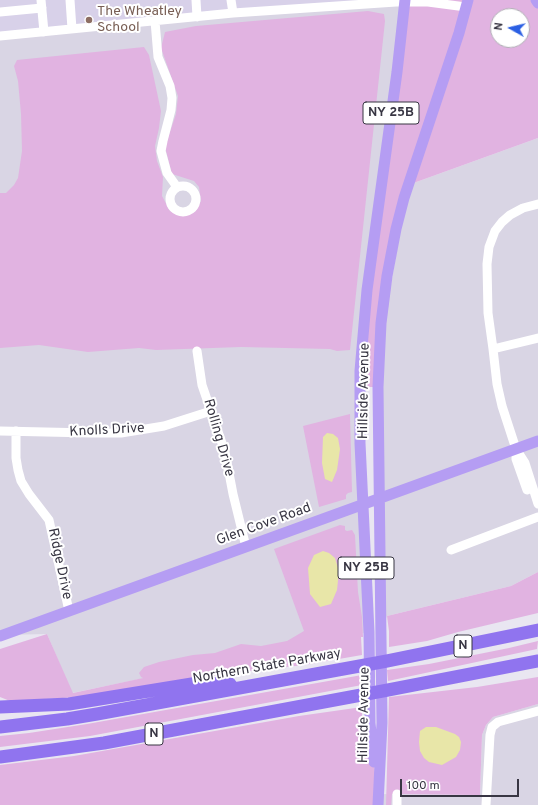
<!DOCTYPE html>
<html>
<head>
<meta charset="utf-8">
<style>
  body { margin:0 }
  #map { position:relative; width:538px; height:805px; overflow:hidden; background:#e9e6f1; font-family:Overpass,sans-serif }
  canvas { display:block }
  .north { position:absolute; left:490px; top:8px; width:40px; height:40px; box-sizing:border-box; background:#fff; border:1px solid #afafb4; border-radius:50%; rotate:278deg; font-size:11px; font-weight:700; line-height:16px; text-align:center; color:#383643 }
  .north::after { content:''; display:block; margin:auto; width:14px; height:18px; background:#2b5fe3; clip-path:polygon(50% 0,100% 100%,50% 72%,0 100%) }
  .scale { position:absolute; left:400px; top:779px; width:119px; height:18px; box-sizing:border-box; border:2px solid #383643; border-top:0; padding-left:5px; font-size:12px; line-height:14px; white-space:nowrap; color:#383643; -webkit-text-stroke:3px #fff; paint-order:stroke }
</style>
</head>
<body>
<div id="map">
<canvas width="538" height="805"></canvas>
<div class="north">N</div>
<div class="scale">100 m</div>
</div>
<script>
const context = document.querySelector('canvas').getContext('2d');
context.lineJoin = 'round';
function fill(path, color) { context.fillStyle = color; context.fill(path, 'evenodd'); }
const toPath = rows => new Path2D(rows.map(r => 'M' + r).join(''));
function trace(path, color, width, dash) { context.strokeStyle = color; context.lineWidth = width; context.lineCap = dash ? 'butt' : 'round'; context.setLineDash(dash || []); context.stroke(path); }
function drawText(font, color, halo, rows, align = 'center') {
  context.font = font + ' Overpass,sans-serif'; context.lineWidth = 4; context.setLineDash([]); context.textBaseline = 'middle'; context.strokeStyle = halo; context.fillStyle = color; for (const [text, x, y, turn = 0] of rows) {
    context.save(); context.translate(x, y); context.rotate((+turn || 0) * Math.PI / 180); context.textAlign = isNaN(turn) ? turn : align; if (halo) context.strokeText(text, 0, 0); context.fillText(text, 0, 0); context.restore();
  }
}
fill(toPath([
  [0,0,405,0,361,354,369,632,72,693,47,634,4,635,0,636],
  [538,138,538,572,511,586,387,616,381,630,379,355,408,185],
  [538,704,538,805,378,805,378,794,480,795,482,735,486,725,493,717]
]), '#d9d5e4');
fill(toPath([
  [0,0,379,0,0,35]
]), '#d8d1e9');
fill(toPath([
  [405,0,538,0,538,138,408,185,400,213,378,387,359,387],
  [498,16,522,16,522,40,498,40],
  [368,11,384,14,385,21,350,350,337,351,330,349,241,347,156,350,139,348,88,352,39,345,0,348,0,193,6,193,14,185,18,178,22,151,21,114,18,81,14,66,17,60,144,47,149,55,161,111,159,128,155,146,157,161,163,177,162,196,170,211,182,215,195,212,201,201,199,187,194,181,172,174,165,147,176,114,178,96,161,48,165,32,196,26],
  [350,414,352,492,348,493,346,495,346,499,319,507,303,426],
  [340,525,345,526,345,530,347,531,352,530,355,535,358,592,362,617,363,637,361,637,362,655,304,665,243,672,157,684,80,697,10,701,0,697,0,649,47,634,73,693,143,678,141,677,139,673,144,667,159,662,193,655,215,653,241,644,261,646,287,641,304,631,274,549],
  [538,572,538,613,458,632,427,641,389,647,389,631,387,616,511,586],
  [538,641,537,649,388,681,387,670,429,664,509,648],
  [362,675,362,685,90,736,0,747,0,736,29,733,87,724],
  [538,677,538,704,493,717,486,725,482,735,480,795,392,794,391,805,386,805,389,697,477,687],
  [362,707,362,737,370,723,378,805,0,805,0,765,74,756,299,716]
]), '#e1b3e1');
fill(toPath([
  [327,433,333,434,338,438,340,449,337,470,332,482,325,479,322,463,323,437],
  [323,551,329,553,335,558,339,571,337,590,331,604,320,607,310,594,308,568,314,555],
  [426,727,436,727,455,734,459,737,461,742,460,750,456,757,442,765,429,762,424,758,420,751,419,742,420,731]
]), '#e8e6a8');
trace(toPath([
  [41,0,44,32],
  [70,0,72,29],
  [196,0,197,17],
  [231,0,233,13],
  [0,12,42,8],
  [155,21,158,57,170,86,172,98,171,110,163,141,161,151,167,173,177,187],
  [0,36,233,13,396,2,428,2,466,7],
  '170 199a13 13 0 1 1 26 0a13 13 0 1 1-26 0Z',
  [538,204,523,208,510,215,502,222,495,231,489,247,487,264,488,313,493,349,538,338],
  [493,349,497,384,502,406,516,449,525,463,538,504],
  [197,351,202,385,225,452,233,494,246,547],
  [0,431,91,433,121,433,164,426,211,411],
  [16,431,16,458,18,470,21,481,29,494,49,520,69,611],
  [516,453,516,459,527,490],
  [451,550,538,517],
  [397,805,397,794],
  [486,805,490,735,492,727,498,722,538,711]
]), '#fff', 9);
trace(toPath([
  [536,0,538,3],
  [0,636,538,441],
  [374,762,370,723,369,632,360,443,360,371,367,290,397,72,405,0],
  [378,805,382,723,378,387,381,323,387,276,396,229,404,198,459,33,468,0]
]), '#b59df3', 11);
trace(toPath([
  [0,707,69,704,198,683,230,684],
  [0,727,67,719,97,714,387,661,538,630],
  [0,757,104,743,388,690,538,661]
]), '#9074ef', 13);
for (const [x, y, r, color] of [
  [89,20,4,"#8d6e63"]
]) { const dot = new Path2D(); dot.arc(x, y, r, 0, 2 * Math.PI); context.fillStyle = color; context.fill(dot); trace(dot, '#fff', 1.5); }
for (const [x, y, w] of [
  [391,113,56],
  [366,568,56],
  [463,646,18],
  [154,734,18]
]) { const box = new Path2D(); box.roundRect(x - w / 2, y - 11, w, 22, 3); context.fillStyle = '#fff'; context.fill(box); trace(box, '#383643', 1); }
drawText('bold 13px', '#383643', null, [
  ["NY 25B",391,113],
  ["NY 25B",366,568],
  ["N",463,646],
  ["N",154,734]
]);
drawText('14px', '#785e54', '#fff', [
  ["The Wheatley",97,12],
  ["School",97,28]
], 'left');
drawText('14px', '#383643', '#fff', [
  ["Hillside Avenue",365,391,-89],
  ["Knolls Drive",107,431,-3],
  ["Rolling Drive",218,438,74],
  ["Glen Cove Road",264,525,-20],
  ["Ridge Drive",59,564,78],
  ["Northern State Parkway",267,667,-10],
  ["Hillside Avenue",365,715,-89]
]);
</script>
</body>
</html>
